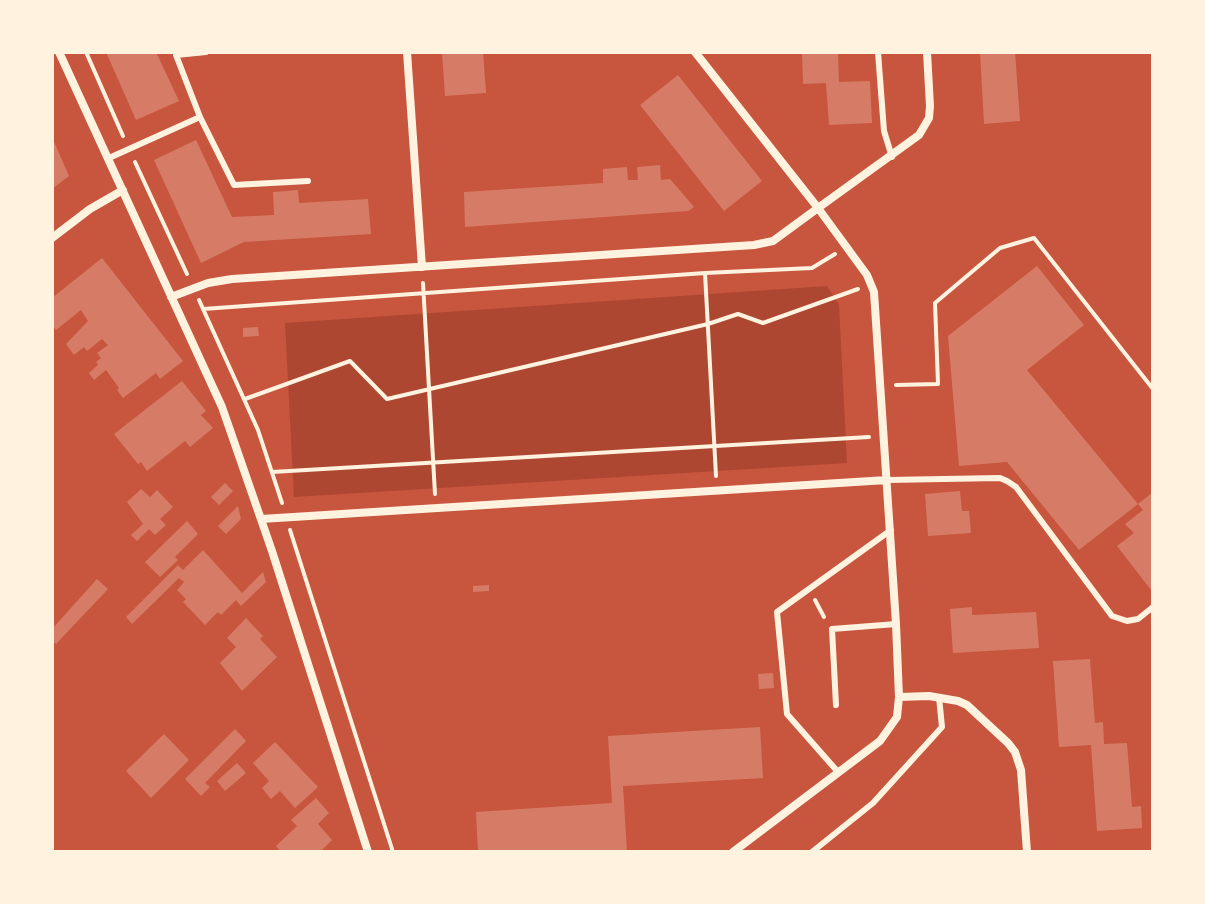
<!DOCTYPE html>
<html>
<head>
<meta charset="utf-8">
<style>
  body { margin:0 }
  #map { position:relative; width:1205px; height:904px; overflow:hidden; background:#c8553d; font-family:Jost,sans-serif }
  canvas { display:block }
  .frame { position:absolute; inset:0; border:54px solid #fff3e0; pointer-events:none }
</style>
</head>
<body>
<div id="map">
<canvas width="1205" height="904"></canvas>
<div class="frame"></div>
</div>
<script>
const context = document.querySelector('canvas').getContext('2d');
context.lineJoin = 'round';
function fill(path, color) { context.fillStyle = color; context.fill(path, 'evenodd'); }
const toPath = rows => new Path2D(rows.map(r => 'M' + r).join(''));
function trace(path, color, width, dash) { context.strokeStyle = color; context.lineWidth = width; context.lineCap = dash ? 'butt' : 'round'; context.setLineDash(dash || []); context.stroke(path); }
fill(toPath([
  [827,286,839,305,847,463,294,497,285,323]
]), '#ae4732');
fill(toPath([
  [106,52,156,52,179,101,136,120],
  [442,52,483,52,486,93,445,96],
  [802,52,838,52,839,82,870,81,872,123,829,125,826,83,803,84],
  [980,52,1015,52,1020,121,984,124],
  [678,75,762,181,724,211,640,105],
  [52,137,69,176,52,189],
  [196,140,232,217,274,215,273,192,298,190,299,203,368,199,371,234,244,242,201,263,154,160],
  [660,165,661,180,670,179,694,207,688,211,465,227,464,192,603,183,603,169,627,167,628,180,638,180,637,167],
  [102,258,183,361,160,379,156,373,123,398,117,390,119,388,106,370,94,380,89,373,98,365,96,362,101,358,97,353,108,345,102,339,87,351,84,347,74,355,66,344,88,321,81,310,56,330,52,324,52,298],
  [1037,266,1084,325,1027,370,1138,504,1153,492,1151,590,1117,546,1134,533,1125,524,1143,510,1138,504,1079,550,1007,462,959,466,948,336],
  [258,327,259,336,243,337,243,328],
  [182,381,206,411,201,415,213,428,190,447,185,441,147,471,141,462,138,464,114,434],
  [225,483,233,491,219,505,211,497],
  [141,489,150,497,157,490,173,507,160,519,166,525,155,535,149,529,137,541,131,535,143,524,127,502],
  [960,491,962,511,969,511,971,533,928,536,925,494],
  [238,506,241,519,226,534,218,526],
  [187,521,198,534,175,557,178,560,160,577,145,562],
  [203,550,242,593,263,572,266,582,241,606,236,600,221,615,218,612,205,625,183,602,186,599,177,590,184,582,179,578,132,624,126,617,178,565,183,570],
  [97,579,108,589,56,644,52,640,52,629],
  [489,585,489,591,473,592,473,586],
  [972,607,972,615,1036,612,1039,648,953,653,950,609],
  [246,618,263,636,260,639,277,657,242,691,220,663,236,647,227,638],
  [1090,659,1095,723,1103,722,1104,744,1127,743,1132,807,1141,806,1142,828,1097,831,1091,745,1059,747,1053,661],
  [773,673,774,688,759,689,758,674],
  [760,727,763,778,623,786,627,852,478,852,476,812,612,803,608,736],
  [235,729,246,741,205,783,210,787,201,796,185,779],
  [164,734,189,760,151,798,126,771],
  [275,742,318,787,295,808,280,791,271,799,262,788,269,781,253,763],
  [237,763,246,773,225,791,217,781],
  [316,798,329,813,318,824,332,840,320,852,281,852,276,846,297,826,291,820]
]), '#d67c66');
trace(toPath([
  [86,52,123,136],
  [135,162,187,274],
  [705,273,716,476],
  [423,283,435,494],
  [199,300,258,430,282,503],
  [203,309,705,273,812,268,835,254],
  [896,385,938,384,935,303,1000,248,1034,238,1153,389],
  [245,399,350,361,387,399,708,324,738,314,763,323,858,289],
  [272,472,869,437],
  [290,530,393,852],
  [815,600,824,617]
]), '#fff3e0', 4);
trace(toPath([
  [206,52,176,55,200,117,234,185,308,181],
  [878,52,884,131,892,157],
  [109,158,200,117],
  [887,480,1000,478,1007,481,1016,487,1112,616,1127,621,1138,619,1153,607],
  [836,705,832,629,896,624],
  [838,772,787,714,777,612,891,530],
  [812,852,873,803,942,727,939,697]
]), '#fff3e0', 6);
trace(toPath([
  [59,52,222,407,272,551,368,852],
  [407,52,422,267],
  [52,238,90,209,123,190],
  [171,297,208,283,232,279,754,245,773,241,818,208,695,52],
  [261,519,887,480],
  [899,697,929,696,958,701,967,705,1008,743,1015,752,1021,770,1027,852],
  [733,852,880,741,897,717,899,697,896,624,874,292,867,275,818,208,919,135,929,118,930,106,927,52]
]), '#fff3e0', 8);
</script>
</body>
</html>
